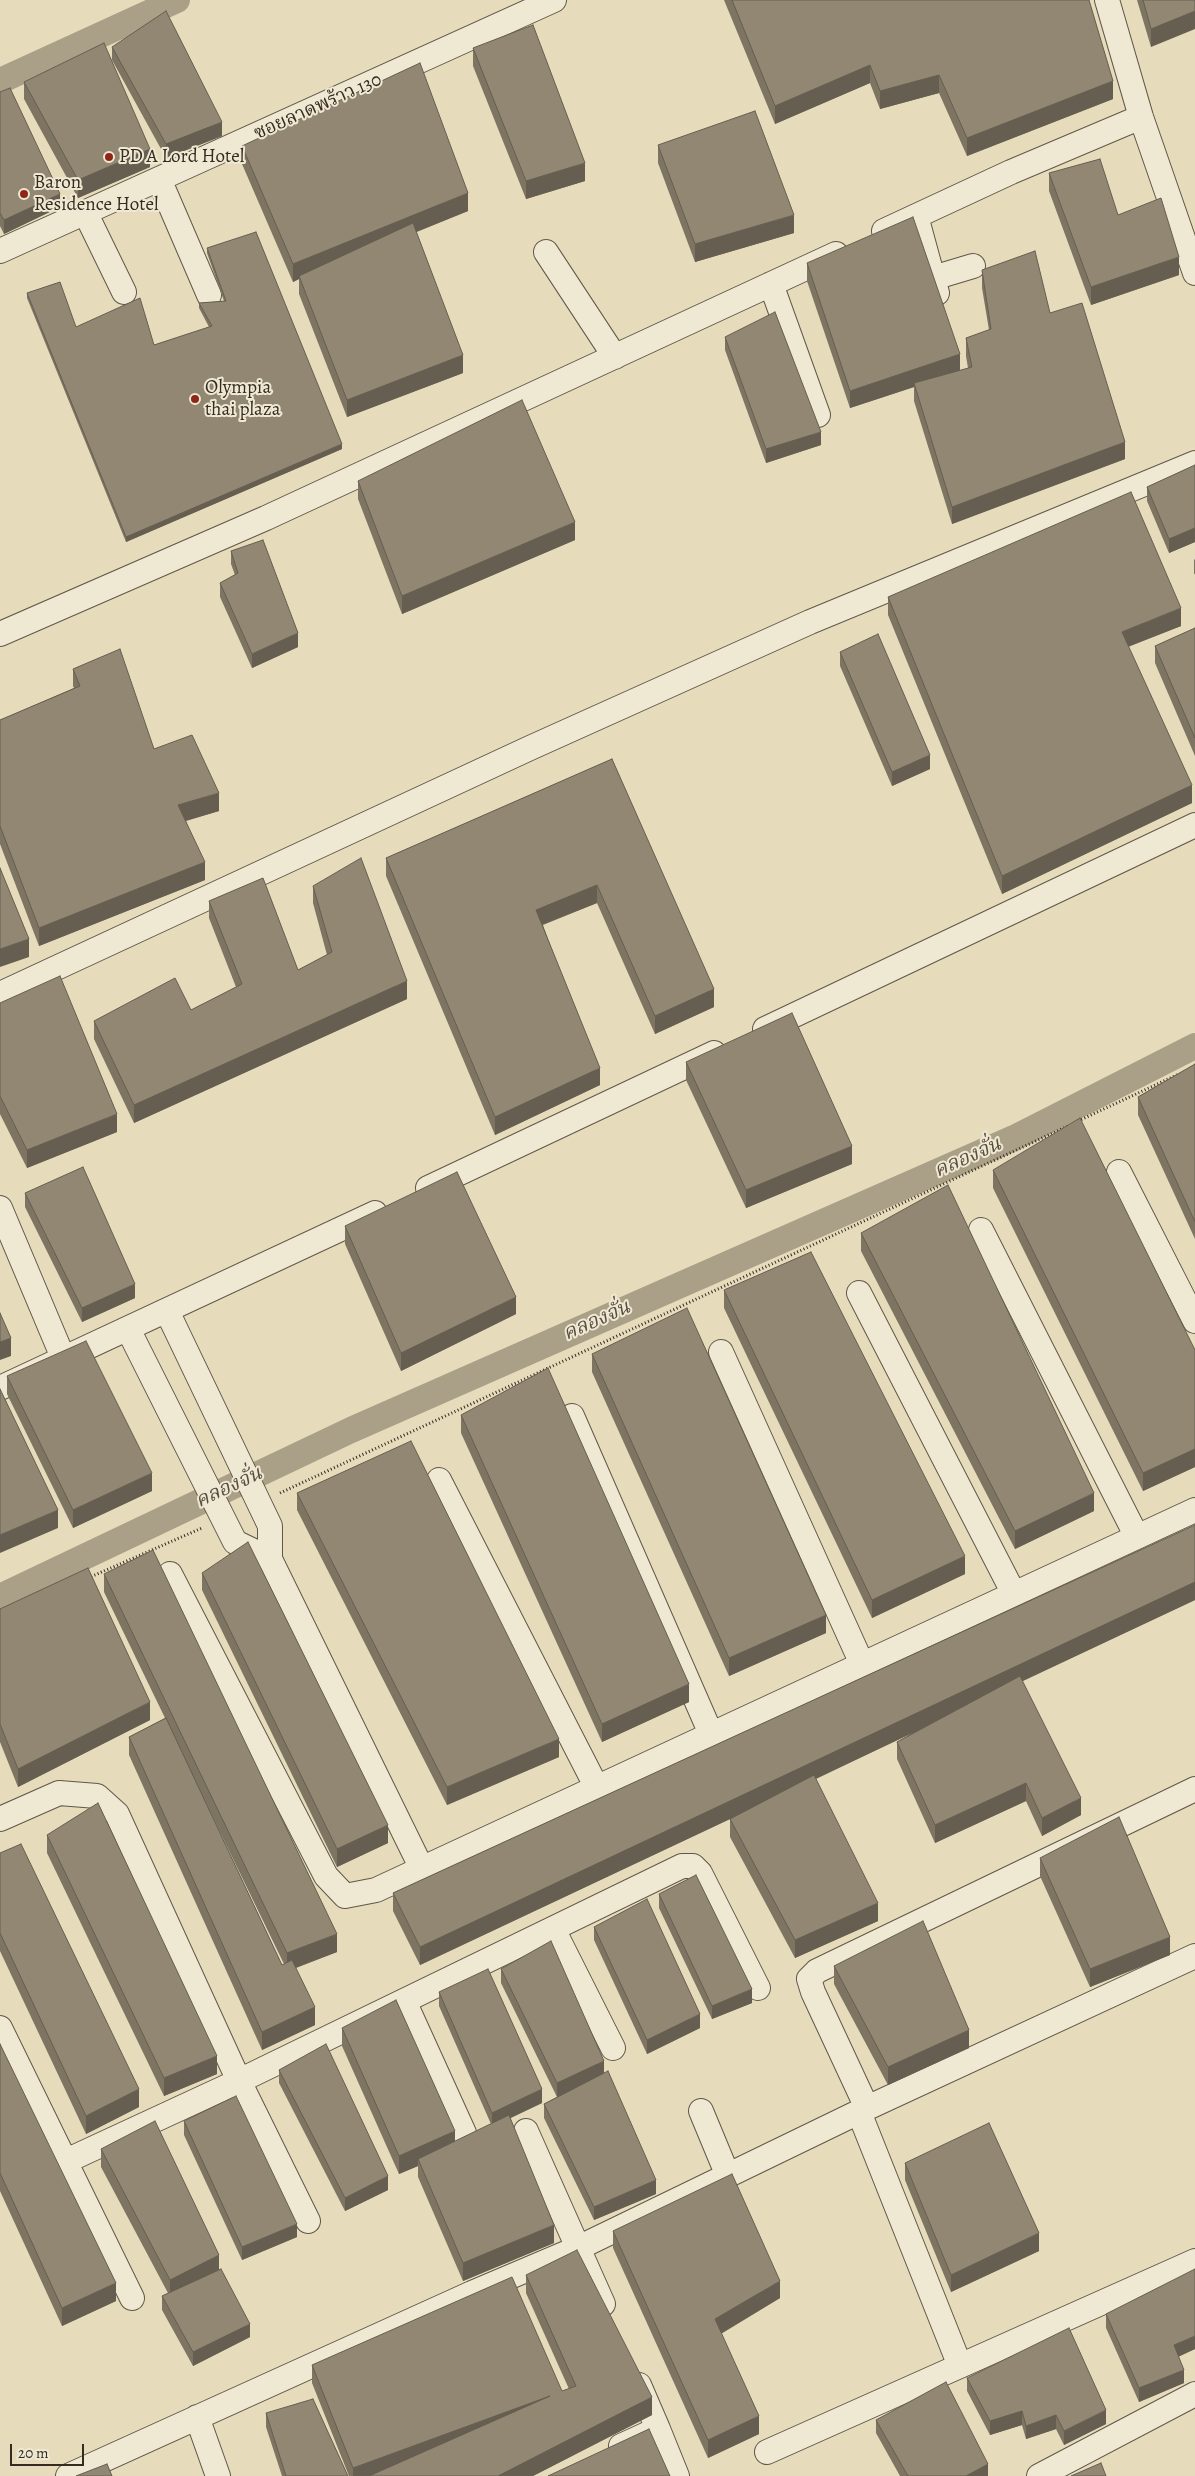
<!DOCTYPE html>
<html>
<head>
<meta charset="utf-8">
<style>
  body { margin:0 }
  #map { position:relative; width:1195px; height:2476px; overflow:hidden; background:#e6dcbc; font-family:Alegreya,serif }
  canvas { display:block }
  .scale { position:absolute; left:10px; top:2444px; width:74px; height:22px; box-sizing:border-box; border:2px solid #352b21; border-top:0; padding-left:6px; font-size:15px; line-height:18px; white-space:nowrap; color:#352b21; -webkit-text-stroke:4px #efe8d3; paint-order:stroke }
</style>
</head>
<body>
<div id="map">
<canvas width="1195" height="2476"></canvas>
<div class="scale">20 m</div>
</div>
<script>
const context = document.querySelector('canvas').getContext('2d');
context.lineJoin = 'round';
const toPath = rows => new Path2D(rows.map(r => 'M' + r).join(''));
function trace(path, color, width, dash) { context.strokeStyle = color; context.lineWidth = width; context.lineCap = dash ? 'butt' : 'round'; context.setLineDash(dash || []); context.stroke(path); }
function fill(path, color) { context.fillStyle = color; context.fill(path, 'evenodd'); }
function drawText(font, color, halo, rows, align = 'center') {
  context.font = font + ' Alegreya,"Noto Serif Thai",serif'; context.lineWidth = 4; context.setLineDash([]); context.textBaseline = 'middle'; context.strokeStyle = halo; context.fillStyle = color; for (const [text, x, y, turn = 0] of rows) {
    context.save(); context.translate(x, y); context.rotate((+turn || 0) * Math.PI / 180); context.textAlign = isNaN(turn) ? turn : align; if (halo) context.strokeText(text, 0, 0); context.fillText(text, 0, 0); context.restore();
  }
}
trace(toPath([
  [0,81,177,0],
  [0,1597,351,1430,1014,1138,1195,1046]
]), '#aaa087', 26);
const street = toPath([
  [1107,0,1141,117,1195,273],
  [159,179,209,295],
  [85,212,124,292],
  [916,216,937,293],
  [884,231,1011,172,1141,117],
  [0,251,554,0],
  [546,252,615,357],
  [933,278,973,266],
  [771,284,818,415],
  [0,634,266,518,836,254],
  [0,994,530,748,810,622,1195,463],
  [765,1029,1195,825],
  [1119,1172,1195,1321],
  [428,1188,714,1053],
  [0,1208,64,1360],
  [981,1230,1137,1537],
  [859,1293,1014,1594],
  [128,1329,235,1542,270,1559,270,1526,167,1311],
  [721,1352,862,1664],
  [0,1388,375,1213],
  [572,1416,711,1734],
  [439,1480,597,1788],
  [270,1559,422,1869],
  [170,1574,326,1876,345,1896,376,1890,1195,1510],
  [0,1819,59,1793,97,1796,117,1814,239,2081,308,2221],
  [553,1929,613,2048],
  [404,2001,464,2133],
  [0,2028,132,2298],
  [867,2108,813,1992,809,1979,817,1971,1195,1789],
  [701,2111,728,2176],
  [859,2112,960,2366],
  [526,2131,603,2304],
  [64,2162,239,2081,682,1866,693,1866,700,1873,758,1988],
  [197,2417,218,2476],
  [658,2429,677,2476],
  [621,2446,658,2429,639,2385],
  [767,2452,1195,2261],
  [68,2476,472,2293,578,2248,867,2108,1195,1956],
  [1039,2476,1195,2394]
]);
trace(street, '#615748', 26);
trace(toPath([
  [1078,1121,1179,1074],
  [280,1493,1068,1126],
  [88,1578,202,1528]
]), '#352b21', 3, [1, 2.5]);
trace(street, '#efe8d3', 24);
fill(toPath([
  [724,0,1089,0,1113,99,967,156,939,93,880,109,870,83,775,124],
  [1137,0,1195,0,1151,47],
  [112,47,222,136,166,158,112,60],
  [473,48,585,181,526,199,473,66],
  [24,82,150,167,78,198,24,99],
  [0,92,60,207,4,234,0,226],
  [658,145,794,233,695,262,658,163],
  [242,146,468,211,416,232,463,373,347,417,299,294,299,279,293,282,242,164],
  [1049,173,1118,215,1179,275,1091,305,1049,191],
  [207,248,342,449,126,542,27,298,27,293,76,327,154,345,209,327,199,308,199,303,224,301,207,253],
  [807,263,960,371,968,368,966,356,966,338,989,330,982,288,982,270,1050,313,1125,459,952,524,914,401,914,387,850,408,807,281],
  [725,337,821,445,766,463,725,350],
  [1195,465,1195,542,1169,553,1147,501,1147,487],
  [358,481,575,540,402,614,358,499],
  [231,551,298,647,252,668,220,597,220,583,235,575,231,564],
  [1195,559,1195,575,1194,573,1194,560],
  [888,597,1181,626,1128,647,1192,803,1002,894,888,615],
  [1195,628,1195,756,1155,663,1155,646],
  [840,652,930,769,892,786,840,666],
  [73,669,154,749,219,811,186,821,205,880,39,946,0,844,0,720,74,688,73,686],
  [612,759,714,1007,655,1034,597,903,543,925,600,1085,495,1135,386,876,386,858],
  [313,886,407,999,134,1123,94,1039,94,1021,191,1010,236,987,209,918,209,901,298,970,327,955,313,903],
  [0,1003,117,1132,27,1168,0,1114],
  [686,1062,852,1164,746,1208,686,1080],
  [1195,1064,1195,1239,1138,1115,1138,1097],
  [993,1170,1195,1350,1195,1467,1143,1491,993,1188],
  [25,1193,135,1298,82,1322,25,1207],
  [345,1226,516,1314,401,1371,345,1244],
  [861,1233,1094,1511,1015,1549,861,1251],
  [724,1290,965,1574,872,1618,724,1308],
  [592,1354,826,1633,729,1676,592,1372],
  [7,1376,152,1491,73,1528,7,1394],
  [461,1415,689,1702,602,1742,461,1433],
  [297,1493,559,1757,447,1805,297,1510],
  [1195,1525,1195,1600,1022,1681,1081,1815,1042,1836,1026,1801,935,1843,897,1759,897,1742,912,1733,816,1779,878,1921,795,1958,730,1837,730,1819,420,1965,393,1911,393,1893],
  [202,1573,388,1843,337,1867,202,1590],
  [104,1574,337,1952,296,1968,315,2025,262,2050,129,1755,129,1737,165,1718,104,1592],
  [203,1797,284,1964,282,1965],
  [0,1609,150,1720,18,1787,0,1742],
  [47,1835,217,2074,164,2096,47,1853],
  [0,1853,139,2107,86,2134,0,1951],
  [1040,1858,1170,1955,1090,1987,1040,1876],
  [659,1894,752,2003,712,2019,659,1908],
  [594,1927,700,2028,647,2054,594,1940],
  [834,1966,969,2048,888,2085,834,1984],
  [501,1969,604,2073,656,2194,594,2220,544,2118,544,2104,557,2097,501,1983],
  [439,1992,542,2103,510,2118,554,2243,463,2281,418,2177,418,2166,399,2174,342,2046,342,2028,455,2142,491,2124,439,2006],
  [0,2044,116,2301,62,2326,0,2191],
  [279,2070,388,2190,345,2211,279,2083],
  [184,2121,297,2237,242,2260,184,2135],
  [101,2149,219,2269,250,2337,193,2366,162,2310,162,2296,168,2293,101,2167],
  [905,2163,1039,2251,951,2292,905,2180],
  [613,2231,780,2298,721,2334,759,2434,708,2458,613,2248],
  [526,2275,652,2415,533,2476,349,2476,312,2383,312,2365,562,2391,569,2389,526,2293],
  [1106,2314,1195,2349,1178,2356,1184,2383,1139,2402,1106,2328],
  [967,2378,1106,2424,1064,2445,1056,2429,1026,2439,1022,2425,990,2435,967,2391],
  [266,2413,348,2476,282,2476,266,2427],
  [876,2420,988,2476,900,2476,876,2433]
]), '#7d7462');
fill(toPath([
  [1195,11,1195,29,1151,47,1151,29],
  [870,65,870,83,775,124,775,106],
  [939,75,939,93,880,109,880,91],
  [1113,81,1113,99,967,156,967,138],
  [222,122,222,136,166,158,166,144],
  [150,149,150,167,78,198,78,180],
  [585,163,585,181,526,199,526,181],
  [468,193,468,211,301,279,299,276,299,279,293,282,293,264],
  [60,194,60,207,4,234,4,220],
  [794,215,794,233,695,262,695,244],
  [1179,257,1179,275,1091,305,1091,287],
  [960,354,960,372,914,383,914,387,850,408,850,391],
  [463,355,463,373,347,417,347,400],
  [821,432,821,445,766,463,766,449],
  [1125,442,1125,459,952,524,952,507],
  [342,444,342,449,126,542,126,537],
  [575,522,575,540,402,614,402,596],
  [1195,528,1195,542,1169,553,1169,539],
  [1181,608,1181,626,1122,649,1122,632],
  [298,633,298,647,252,668,252,654],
  [930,755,930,769,892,786,892,772],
  [1192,785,1192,803,1002,894,1002,876],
  [219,793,219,811,178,823,178,805],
  [205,862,205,880,39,946,39,928],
  [597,885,597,903,536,927,536,910],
  [29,939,29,957,0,967,0,949],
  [407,981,407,999,134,1123,134,1105],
  [714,989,714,1007,655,1034,655,1016],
  [600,1068,600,1085,495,1135,495,1117],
  [117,1114,117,1132,27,1168,27,1150],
  [852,1146,852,1164,746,1208,746,1190],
  [135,1284,135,1298,82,1322,82,1308],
  [516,1297,516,1314,401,1371,401,1353],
  [11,1338,11,1356,0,1360,0,1342],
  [1195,1449,1195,1467,1143,1491,1143,1473],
  [152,1473,152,1491,73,1528,73,1510],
  [1094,1493,1094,1511,1015,1549,1015,1531],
  [58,1510,58,1528,0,1553,0,1535],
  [965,1556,965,1574,872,1618,872,1600],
  [1195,1582,1195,1600,420,1965,420,1947],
  [826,1615,826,1633,729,1676,729,1658],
  [689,1684,689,1702,602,1742,602,1724],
  [150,1702,150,1720,18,1787,18,1769],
  [559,1739,559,1757,447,1805,447,1787],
  [1026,1783,1026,1801,935,1843,935,1825],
  [1081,1798,1081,1815,1042,1836,1042,1818],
  [388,1825,388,1843,337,1867,337,1849],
  [878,1903,878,1921,795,1958,795,1940],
  [337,1934,337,1952,287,1971,287,1953],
  [1170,1937,1170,1955,1090,1987,1090,1969],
  [752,1989,752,2003,712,2019,712,2006],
  [315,2007,315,2025,262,2050,262,2032],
  [700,2014,700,2028,647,2054,647,2040],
  [969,2030,969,2048,888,2085,888,2067],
  [217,2056,217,2074,164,2096,164,2078],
  [604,2061,604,2075,557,2097,557,2083],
  [139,2089,139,2107,86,2134,86,2116],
  [542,2089,542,2103,492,2127,492,2113],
  [455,2131,455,2149,418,2159,418,2166,399,2174,399,2156],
  [388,2176,388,2190,345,2211,345,2198],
  [656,2180,656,2194,594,2220,594,2207],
  [297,2224,297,2237,242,2260,242,2247],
  [554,2225,554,2243,463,2281,463,2263],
  [1039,2233,1039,2251,951,2292,951,2275],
  [219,2255,219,2273,170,2298,170,2280],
  [780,2281,780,2298,715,2337,715,2319],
  [116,2283,116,2301,62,2326,62,2308],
  [250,2324,250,2337,193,2366,193,2352],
  [1195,2336,1195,2349,1174,2359,1174,2345],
  [1184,2370,1184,2383,1139,2402,1139,2388],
  [550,2396,379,2476,353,2476,353,2468],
  [652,2397,652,2415,533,2476,498,2476],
  [1106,2410,1106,2424,1064,2445,1064,2431],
  [1022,2411,1022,2425,990,2435,990,2421],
  [1056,2415,1056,2429,1026,2439,1026,2426],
  [759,2416,759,2434,708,2458,708,2440],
  [988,2464,988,2476,966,2476]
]), '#665e50');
const building = toPath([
  [732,0,1089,0,1113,81,967,138,939,75,880,91,870,65,775,106,732,0],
  [1143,0,1195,0,1195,11,1151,29,1143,0],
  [166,11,222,122,166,144,112,47,166,11],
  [533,25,585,163,526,181,473,48,533,25],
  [104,43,150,149,78,180,24,82,104,43],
  [420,63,468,193,293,264,242,146,420,63],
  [10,88,60,194,4,220,0,213,0,92,10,88],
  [755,111,794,215,695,244,658,145,755,111],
  [1100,159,1118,215,1161,198,1179,257,1091,287,1049,173,1100,159],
  [913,217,960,354,850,391,807,263,913,217],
  [413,223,463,355,347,400,299,276,413,223],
  [256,232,342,444,126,537,27,293,60,282,76,327,140,298,154,345,212,326,199,303,226,301,207,248,256,232],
  [1035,251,1050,313,1082,303,1125,442,952,507,914,383,972,367,966,338,991,329,982,270,1035,251],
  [775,312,821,432,766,449,725,337,775,312],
  [522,400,575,522,402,596,358,481,522,400],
  [1195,465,1195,528,1169,539,1147,487,1195,465],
  [1131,492,1181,608,1122,632,1192,785,1002,876,888,597,1131,492],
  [263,540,298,633,252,654,220,583,238,573,231,551,263,540],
  [1195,628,1195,738,1155,646,1195,628],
  [878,634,930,755,892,772,840,652,878,634],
  [120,649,154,749,192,735,219,793,178,805,205,862,39,928,0,826,0,720,80,686,73,669,120,649],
  [612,759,714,989,655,1016,597,885,536,910,600,1068,495,1117,386,858,612,759],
  [361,858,407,981,134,1105,94,1021,175,978,191,1010,242,984,209,901,263,878,298,970,332,952,313,886,361,858],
  [0,868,29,939,0,949,0,868],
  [60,976,117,1114,27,1150,0,1096,0,1003,60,976],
  [792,1013,852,1146,746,1190,686,1062,792,1013],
  [1195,1064,1195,1222,1138,1097,1195,1064],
  [1080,1118,1195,1350,1195,1449,1143,1473,993,1170,1080,1118],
  [83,1167,135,1284,82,1308,25,1193,83,1167],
  [457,1172,516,1297,401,1353,345,1226,457,1172],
  [948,1185,1094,1493,1015,1531,861,1233,948,1185],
  [811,1252,965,1556,872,1600,724,1290,811,1252],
  [687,1308,826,1615,729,1658,592,1354,687,1308],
  [0,1313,11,1338,0,1342,0,1313],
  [86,1341,152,1473,73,1510,7,1376,86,1341],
  [548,1368,689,1684,602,1724,461,1415,548,1368],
  [0,1389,58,1510,0,1535,0,1389],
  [411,1441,559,1739,447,1787,297,1493,411,1441],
  [1195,1525,1195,1582,420,1947,393,1893,1195,1525],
  [248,1542,388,1825,337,1849,202,1573,248,1542],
  [153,1550,337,1934,287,1953,104,1574,153,1550],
  [88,1568,150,1702,18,1769,0,1724,0,1609,88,1568],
  [1020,1676,1081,1798,1042,1818,1026,1783,935,1825,897,1742,1020,1676],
  [166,1718,282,1965,292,1960,315,2007,262,2032,129,1737,166,1718],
  [814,1775,878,1903,795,1940,730,1819,814,1775],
  [98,1803,217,2056,164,2078,47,1835,98,1803],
  [1119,1817,1170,1937,1090,1969,1040,1858,1119,1817],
  [21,1844,139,2089,86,2116,0,1933,0,1853,21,1844],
  [696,1875,752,1989,712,2006,659,1894,696,1875],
  [647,1899,700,2014,647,2040,594,1927,647,1899],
  [923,1921,969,2030,888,2067,834,1966,923,1921],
  [551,1941,604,2061,557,2083,501,1969,551,1941],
  [488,1969,542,2089,492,2113,439,1992,488,1969],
  [396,2000,455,2131,399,2156,342,2028,396,2000],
  [0,2044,116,2283,62,2308,0,2173,0,2044],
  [326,2044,388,2176,345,2198,279,2070,326,2044],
  [608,2071,656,2180,594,2207,544,2104,608,2071],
  [236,2096,297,2224,242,2247,184,2121,236,2096],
  [509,2115,554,2225,463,2263,418,2159,509,2115],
  [155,2121,219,2255,170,2280,101,2149,155,2121],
  [989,2123,1039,2233,951,2275,905,2163,989,2123],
  [732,2174,780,2281,715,2319,759,2416,708,2440,613,2231,732,2174],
  [577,2250,652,2397,498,2476,369,2476,550,2396,353,2468,312,2365,512,2277,562,2391,576,2386,526,2275,577,2250],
  [221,2269,250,2324,193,2352,162,2296,221,2269],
  [1195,2269,1195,2336,1174,2345,1184,2370,1139,2388,1106,2314,1195,2269],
  [1069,2328,1106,2410,1064,2431,1056,2415,1026,2426,1022,2411,990,2421,967,2378,1069,2328],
  [946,2382,988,2464,966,2476,908,2476,876,2420,946,2382],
  [313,2399,348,2476,286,2476,266,2413,313,2399],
  [649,2429,670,2476,548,2476,649,2429],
  [1101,2463,1106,2476,1071,2476,1101,2463],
  [107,2464,112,2476,76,2476,107,2464]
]);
fill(building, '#918772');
trace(building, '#665e50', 1);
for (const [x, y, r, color] of [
  [109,157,5,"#8f2418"],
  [24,194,5,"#8f2418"],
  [195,399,5,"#8f2418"]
]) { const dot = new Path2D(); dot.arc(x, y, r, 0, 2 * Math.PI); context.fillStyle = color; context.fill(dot); trace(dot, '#efe8d3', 2); }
drawText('19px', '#352b21', '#efe8d3', [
  ["ซอยลาดพร้าว 130",318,107,-24]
]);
drawText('19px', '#352b21', '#efe8d3', [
  ["PD A Lord Hotel",119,157],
  ["Baron",34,183],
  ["Residence Hotel",34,205],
  ["Olympia",205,388],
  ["thai plaza",205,410]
], 'left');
drawText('italic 20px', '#584e40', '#efe8d3', [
  ["คลองจั่น",968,1158,-24],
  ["คลองจั่น",597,1321,-24],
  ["คลองจั่น",229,1488,-25]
]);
</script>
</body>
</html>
